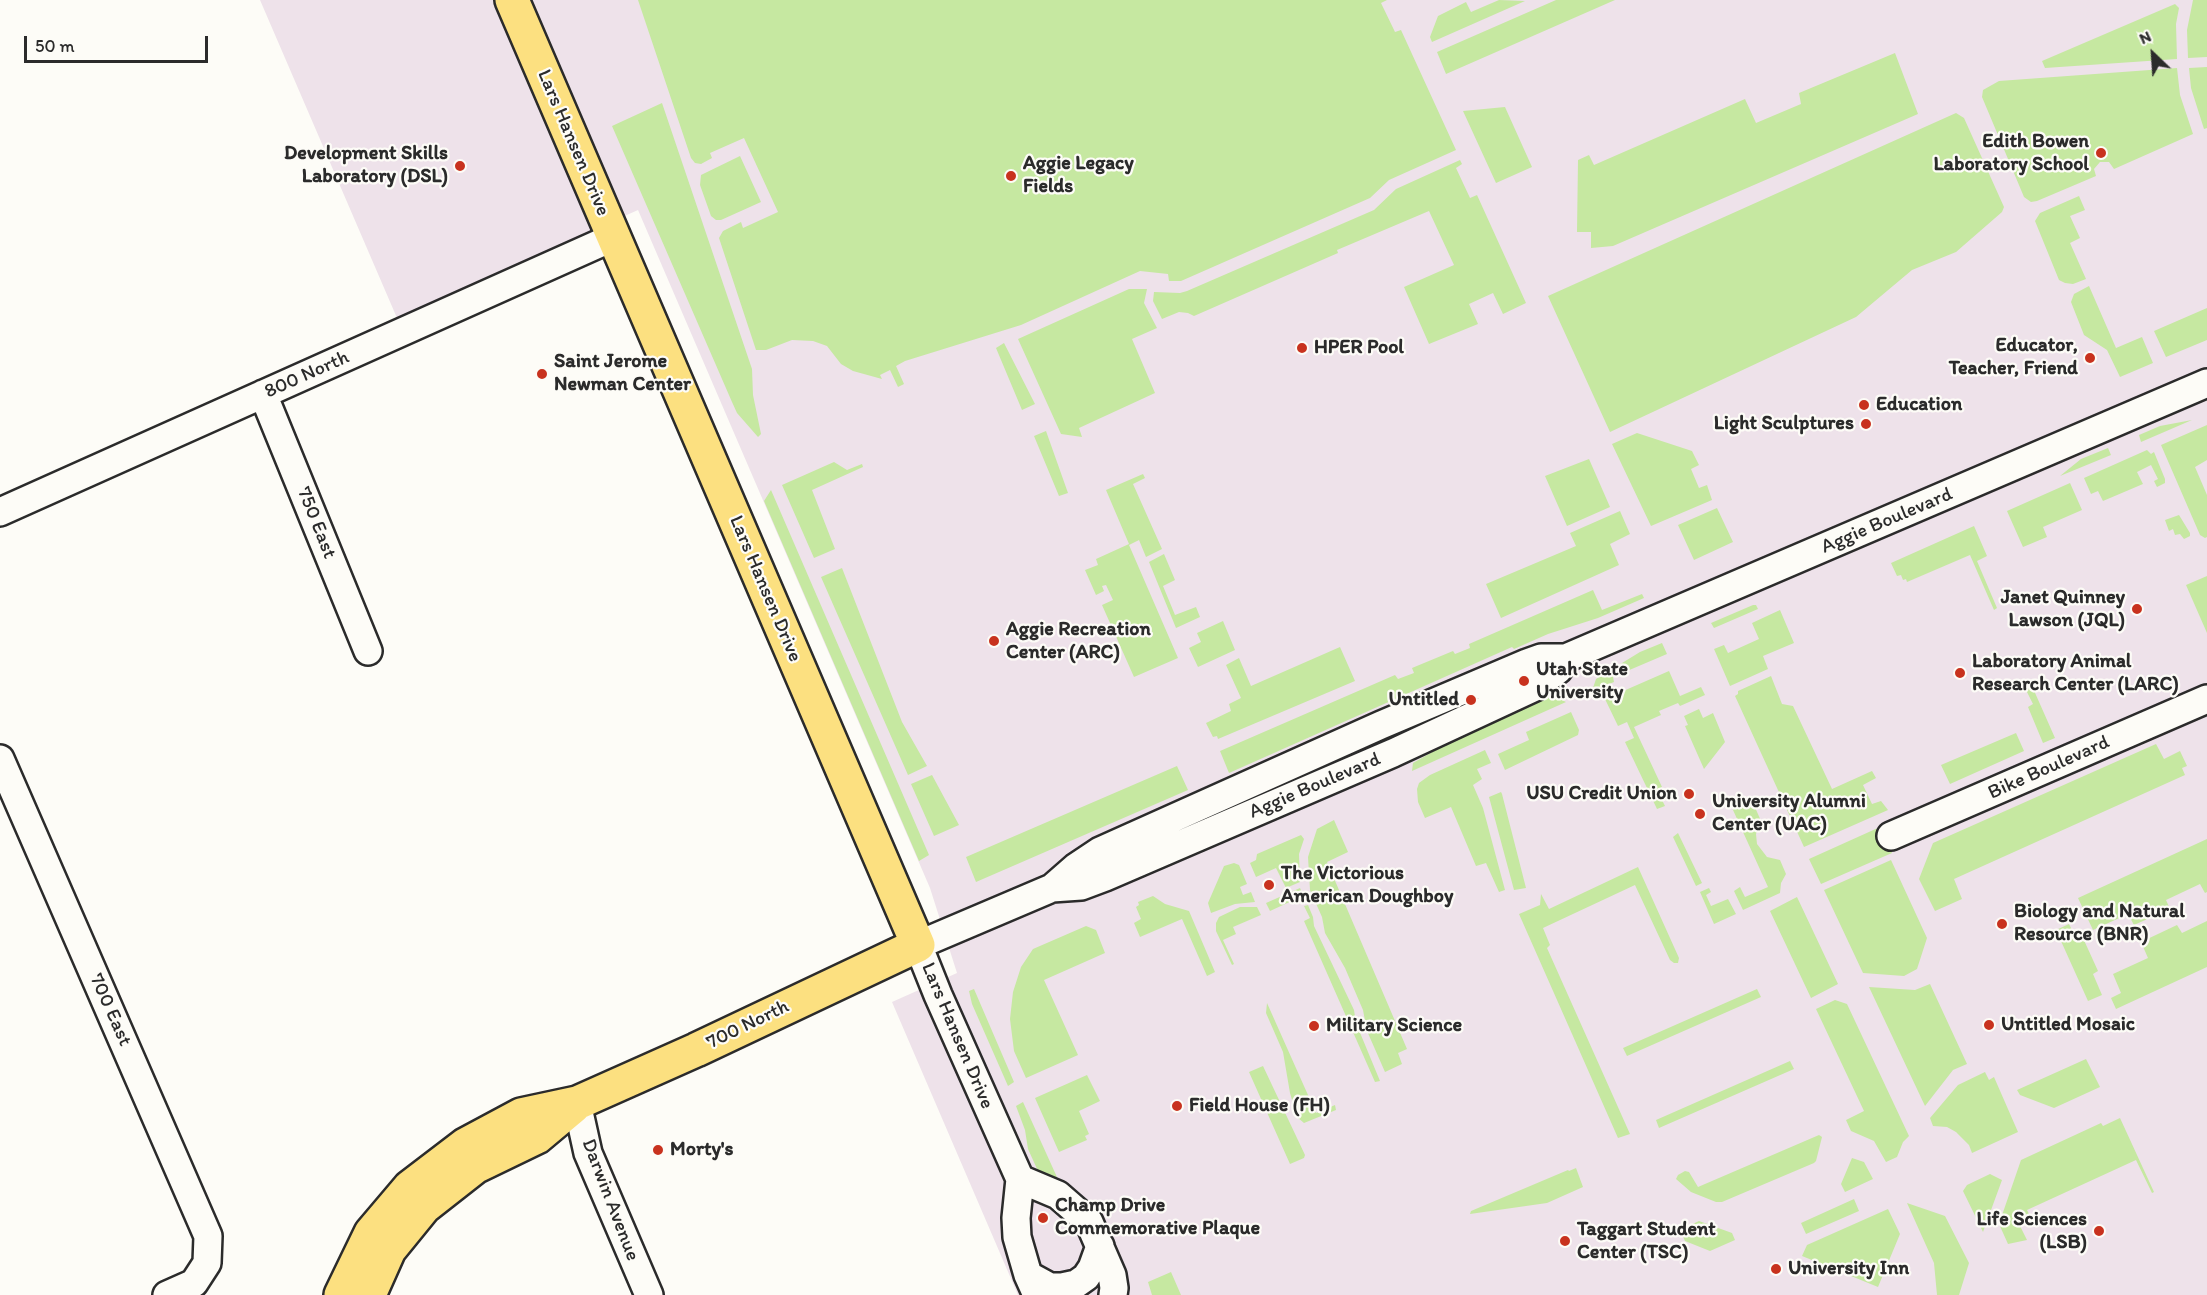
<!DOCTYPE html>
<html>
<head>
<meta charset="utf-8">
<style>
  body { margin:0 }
  #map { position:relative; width:2207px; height:1295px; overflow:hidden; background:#fdfcf7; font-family:Itim,sans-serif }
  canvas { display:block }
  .north { position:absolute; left:2123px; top:24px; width:60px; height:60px; -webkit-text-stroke:4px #fdfcf7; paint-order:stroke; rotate:335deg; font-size:16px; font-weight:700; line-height:24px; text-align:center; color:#2b2b2b }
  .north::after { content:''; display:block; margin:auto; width:21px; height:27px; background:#2b2b2b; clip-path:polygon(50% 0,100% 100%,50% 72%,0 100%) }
  .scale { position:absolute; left:24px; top:36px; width:184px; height:27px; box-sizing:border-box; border:3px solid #2b2b2b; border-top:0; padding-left:8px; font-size:18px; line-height:21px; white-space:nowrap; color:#2b2b2b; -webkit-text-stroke:4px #fdfcf7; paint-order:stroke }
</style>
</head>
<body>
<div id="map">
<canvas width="2207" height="1295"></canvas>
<div class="north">N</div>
<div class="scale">50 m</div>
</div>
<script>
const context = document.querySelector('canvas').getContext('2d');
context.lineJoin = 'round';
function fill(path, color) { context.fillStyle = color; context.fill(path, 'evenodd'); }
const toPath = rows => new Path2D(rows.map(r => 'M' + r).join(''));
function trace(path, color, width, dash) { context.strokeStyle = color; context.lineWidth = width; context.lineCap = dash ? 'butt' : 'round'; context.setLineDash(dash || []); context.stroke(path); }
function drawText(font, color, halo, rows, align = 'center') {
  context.font = font + ' Itim,sans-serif'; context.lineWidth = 4.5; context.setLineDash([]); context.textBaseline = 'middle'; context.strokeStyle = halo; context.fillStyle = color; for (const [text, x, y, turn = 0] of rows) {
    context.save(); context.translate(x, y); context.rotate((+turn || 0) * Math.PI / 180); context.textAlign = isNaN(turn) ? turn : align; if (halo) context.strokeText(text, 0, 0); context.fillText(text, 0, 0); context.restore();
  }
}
fill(toPath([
  [260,0,2207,0,2207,1295,1018,1295,892,1002,957,973,930,888,638,210,397,318]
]), '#eee2ea');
fill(toPath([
  [638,0,1387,0,1381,3,1395,32,1401,30,1456,150,1389,180,1370,198,1181,281,1169,281,1168,274,1140,271,1021,325,905,361,896,366,904,384,898,387,890,370,880,375,882,379,853,371,841,364,827,346,813,341,792,340,766,350,756,350,719,238,723,231,741,222,743,228,778,212,744,138,710,153,712,158,701,164,695,163,691,158],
  [1499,0,1525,1,1432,42,1430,37,1438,16,1466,2,1471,12],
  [1556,0,1615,0,1446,74,1437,52],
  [2193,0,2207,0,2207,57,2188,58,2187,30],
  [2175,4,2179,8,2176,24,2177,59,2045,68,2042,61],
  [1895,53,1918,114,1613,246,1591,248,1591,232,1577,232,1578,160,1589,155,1594,165,1745,99,1756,123,1801,104,1799,93],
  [2207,67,2207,128,2204,129,2191,88,2189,68],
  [2177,68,2180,95,2193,134,2114,169,2109,162,2100,162,2094,169,2096,176,2037,201,2031,202,2024,197,1982,97,1983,90,1999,81],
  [662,103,752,369,753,395,761,434,758,437,737,413,732,402,612,126],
  [1505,107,1532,167,1496,183,1463,111],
  [1956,113,1964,118,2004,207,2002,212,1956,252,1912,270,1856,317,1610,432,1548,296],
  [740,156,761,202,721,220,716,220,711,216,700,185,701,175],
  [1460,160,1462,164,1456,168,1470,198,1477,195,1526,303,1503,314,1493,293,1469,304,1478,324,1429,344,1404,287,1454,265,1429,211,1337,250,1338,253,1194,316,1188,313,1179,312,1162,319,1153,301,1154,292,1180,293,1187,291,1374,210,1396,189],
  [2079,196,2085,210,2070,216,2080,238,2070,243,2086,279,2073,284,2065,283,2059,280,2035,221,2040,213],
  [2089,286,2116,348,2142,337,2153,363,2120,377,2107,350,2084,335,2071,302,2074,294],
  [1129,289,1147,289,1144,303,1157,328,1132,339,1155,393,1079,428,1082,437,1061,434,1018,339],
  [2207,308,2207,340,2166,357,2154,331],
  [1004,343,1035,404,1022,410,996,348],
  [2192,420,2141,442,2139,435,2160,426],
  [2207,425,2207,460,2195,467,2207,495,2207,537,2205,538,2200,535,2161,445],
  [1046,431,1068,493,1059,496,1034,436],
  [1637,433,1692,451,1699,465,1691,469,1699,488,1707,485,1712,500,1651,526,1612,444],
  [2108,448,2111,455,2060,476,2081,459],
  [2147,450,2151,454,2154,452,2165,479,2165,483,2157,487,2154,481,2158,479,2151,465,2137,472,2143,484,2103,501,2098,491,2091,494,2084,478],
  [1589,459,1610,507,1567,526,1545,476],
  [834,462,847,470,862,464,863,467,812,490,835,549,814,558,782,485],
  [1143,474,1145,478,1133,484,1162,549,1146,557,1139,540,1129,545,1178,658,1134,677,1102,605,1113,600,1106,585,1102,586,1104,591,1096,595,1085,570,1098,565,1096,559,1129,544,1106,490],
  [2070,483,2082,510,2043,527,2047,537,2023,547,2007,511],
  [771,490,929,855,919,861,764,501],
  [1717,508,1733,542,1694,560,1678,525],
  [1620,511,1630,534,1610,544,1619,565,1501,618,1486,584,1576,546,1570,533],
  [2179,515,2190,533,2190,536,2184,539,2180,534,2175,535,2173,529,2169,531,2165,520],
  [1974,526,1987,556,1977,561,1997,608,1994,610,1970,555,1907,582,1906,579,1903,580,1901,575,1897,576,1891,563],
  [1164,554,1175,580,1163,586,1175,615,1196,607,1200,617,1176,628,1149,562],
  [842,568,902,722,927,766,908,775,821,577],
  [2207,576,2207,633,2186,585],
  [1593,590,1602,610,1642,594,1644,598,1598,618,1548,634,1514,649,1512,647,1229,773,1220,751,1395,675,1398,679,1414,673,1412,668,1453,651,1455,654,1470,648,1469,644],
  [1753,605,1756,605,1758,609,1714,628,1711,623],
  [1780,610,1794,643,1763,656,1768,669,1730,686,1714,649,1724,645,1728,653,1759,639,1752,623],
  [1223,621,1235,650,1198,667,1189,648,1201,642,1197,633],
  [1662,643,1667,654,1613,677,1614,682,1592,691,1596,679,1640,652],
  [1340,647,1355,681,1218,739,1217,736,1213,737,1206,723,1231,711,1229,704,1241,698,1226,665,1239,658,1251,686],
  [1669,671,1680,696,1701,687,1705,695,1680,706,1678,703,1659,711,1661,715,1634,727,1662,787,1657,790,1665,806,1657,809,1625,742,1634,738,1627,722,1618,726,1605,699],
  [1771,676,1782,704,1793,706,1832,789,1872,771,1876,778,1863,785,1872,804,1881,801,1888,810,1804,847,1735,696,1738,694,1738,691],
  [2032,686,2055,738,2043,743,2028,707,2033,704,2026,690],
  [1550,696,1556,697,1566,702,1412,771,1413,763,1462,735],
  [1699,709,1703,718,1713,713,1725,742,1704,769,1685,726,1688,725,1684,716],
  [1571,712,1579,730,1578,735,1505,770,1498,754,1529,740,1526,732],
  [2016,733,2024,751,1950,784,1941,765],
  [2156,744,2164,759,2180,751,2187,766,2182,768,2185,775,1954,879,1962,899,1935,911,1919,879,1933,843],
  [1485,750,1491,763,1477,769,1482,779,1473,785,1483,808,1505,890,1499,892,1486,863,1476,866,1451,807,1425,818,1418,802,1417,789,1419,783,1430,775],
  [1177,766,1188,790,976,882,966,857],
  [932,775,959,825,934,836,911,784],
  [1501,792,1502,794,1526,888,1514,890,1489,797],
  [1728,799,1754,805,1761,821,1756,834,1757,844,1767,857,1780,860,1786,874,1781,883,1780,893,1743,910,1734,891,1740,887,1745,897,1768,887],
  [1334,820,1348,852,1327,862,1407,1049,1398,1053,1402,1064,1385,1072,1367,1031,1363,1010,1345,968,1325,933,1322,917,1310,890,1308,857,1317,829],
  [1880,827,1892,853,1821,884,1809,859],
  [1678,833,1702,883,1696,886,1673,837],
  [1301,835,1304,839,1299,854,1300,882,1286,888,1276,868,1256,877,1250,863,1256,860,1257,854],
  [2207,839,2207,892,2205,893,2200,884,2166,900,2170,909,2134,925,2128,914,2093,930,2078,898],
  [1891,860,1927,938,1917,969,1904,976,1863,973,1824,890],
  [1234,863,1239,865,1247,884,1240,887,1243,895,1251,892,1255,902,1235,904,1211,913,1208,903,1224,866],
  [1638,867,1679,958,1678,963,1674,963,1670,960,1635,885,1543,928,1550,945,1547,948,1630,1134,1618,1138,1519,914,1540,905,1541,894,1549,909],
  [1300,888,1305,900,1296,904,1294,900,1270,911,1266,903],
  [1709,888,1711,892,1706,895,1711,906,1728,899,1736,914,1714,924,1700,892],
  [1153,896,1165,904,1189,911,1215,972,1207,976,1182,919,1140,937,1134,923,1141,919,1136,907,1139,905,1138,902],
  [1797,897,1838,984,1811,998,1770,911],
  [1308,905,1313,917,1314,926,1354,1010,1356,1023,1380,1081,1375,1082,1304,921,1310,918,1304,906],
  [1240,907,1257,907,1261,915,1233,927,1236,934,1223,940,1234,964,1232,965,1216,931,1216,923,1219,917],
  [2207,921,2207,967,2116,1009,2111,998,2121,993,2113,974,2148,958,2141,942,2177,925,2182,933],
  [2069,924,2077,940,2083,938,2098,971,2093,974,2102,995,2088,1001,2056,930],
  [1086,926,1096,930,1105,953,1044,980,1078,1055,1026,1078,1014,1051,1010,1019,1013,992,1021,967,1033,949],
  [1930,984,1967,1064,1953,1070,1925,1106,1869,987,1915,990],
  [974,989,1014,1082,1008,1086,972,1004,969,991],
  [1757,989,1761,997,1627,1056,1623,1048],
  [1835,1000,1847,1004,1909,1136,1903,1142,1897,1157,1886,1162,1874,1141,1851,1131,1846,1120,1864,1111,1816,1009],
  [1267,1003,1316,1113,1335,1105,1336,1110,1304,1123,1297,1117,1290,1093,1283,1052,1266,1013],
  [2086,1059,2100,1087,2054,1108,2020,1095,2017,1090],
  [1790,1061,1794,1069,1659,1128,1656,1120],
  [1263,1066,1305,1155,1304,1158,1290,1164,1249,1072],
  [1985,1072,1989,1080,1994,1077,2018,1132,1972,1153,1969,1145,1956,1132,1947,1127,1933,1126,1930,1118,1958,1085],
  [1087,1075,1100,1101,1079,1111,1089,1134,1085,1136,1087,1140,1059,1152,1035,1098],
  [1023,1102,1061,1186,1047,1180,1038,1171,1028,1149,1025,1130,1016,1106],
  [2120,1118,2154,1192,2152,1193,2136,1160,2027,1210,2032,1220,2018,1222,2027,1240,2008,1244,1999,1224,2021,1160,2101,1123,2103,1126],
  [1819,1135,1822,1137,1816,1161,1814,1163,1722,1202,1716,1202,1691,1192,1676,1179,1678,1175,1685,1171,1689,1172,1698,1187],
  [1852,1158,1864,1162,1873,1179,1845,1192,1841,1184],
  [1576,1168,1583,1187,1547,1203,1470,1214,1471,1211,1568,1170,1569,1171],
  [1990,1174,2002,1180,1983,1232,1963,1191,1967,1185],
  [1854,1199,1859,1211,1806,1234,1801,1223],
  [1907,1203,1945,1216,1969,1263,1959,1295,1937,1295,1934,1263],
  [1888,1209,1900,1234,1878,1287,1802,1256,1807,1245],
  [1699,1221,1732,1233,1735,1240,1710,1251,1685,1241,1680,1230],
  [1171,1272,1181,1295,1152,1295,1148,1282]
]), '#c6e8a1');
const minor = toPath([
  [263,394,368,651],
  [0,512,614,237],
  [0,759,208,1236,207,1263,194,1283,167,1295],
  [1891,836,2207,699],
  [1052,888,1081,886,1105,877,1393,753,1535,687,1558,670,1566,658],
  [577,1103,588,1153,649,1295],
  [1020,1179,1058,1195,1089,1222,1112,1275,1114,1288,1113,1295],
  [1028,1275,1050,1287,1062,1287,1076,1284,1086,1277,1092,1268,1100,1246],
  [1037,1295,1028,1275,1017,1237,1016,1218,1020,1179,938,995,918,945,1052,888,1076,867,1100,851,1381,725,1527,663,1541,658,1566,658,2207,383]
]);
const major = toPath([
  [341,1295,371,1233,410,1187,465,1145,521,1115,577,1103,696,1050,918,945,512,0],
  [369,1295,389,1250,424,1207,475,1167,537,1137,574,1106]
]);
trace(minor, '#2b2b2b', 32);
trace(major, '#2b2b2b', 38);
trace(minor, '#fdfcf7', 27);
trace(major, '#fce080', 33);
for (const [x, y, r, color] of [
  [2101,153,6,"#c8321e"],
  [460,166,6,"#c8321e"],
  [1011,176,6,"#c8321e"],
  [1302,348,6,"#c8321e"],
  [2090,358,6,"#c8321e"],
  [542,374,6,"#c8321e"],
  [1864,405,6,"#c8321e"],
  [1866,424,6,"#c8321e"],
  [2137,609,6,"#c8321e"],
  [994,641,6,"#c8321e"],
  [1960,673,6,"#c8321e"],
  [1524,681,6,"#c8321e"],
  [1471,700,6,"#c8321e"],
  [1689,794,6,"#c8321e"],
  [1700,814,6,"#c8321e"],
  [1269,885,6,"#c8321e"],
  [2002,924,6,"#c8321e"],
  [1989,1025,6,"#c8321e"],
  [1314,1026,6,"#c8321e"],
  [1177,1106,6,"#c8321e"],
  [658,1150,6,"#c8321e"],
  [1043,1218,6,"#c8321e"],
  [2099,1231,6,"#c8321e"],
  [1565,1241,6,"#c8321e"],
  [1776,1269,6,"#c8321e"]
]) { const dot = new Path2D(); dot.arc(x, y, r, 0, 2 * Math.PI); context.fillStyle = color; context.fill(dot); trace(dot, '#fdfcf7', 2); }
drawText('bold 20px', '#2b2b2b', '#fdfcf7', [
  ["Edith Bowen",2089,142,"right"],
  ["Laboratory School",2089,165,"right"],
  ["Development Skills",448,154,"right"],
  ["Laboratory (DSL)",448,177,"right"],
  ["Aggie Legacy",1023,164],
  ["Fields",1023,187],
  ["Educator,",2078,346,"right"],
  ["Teacher, Friend",2078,369,"right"],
  ["HPER Pool",1314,348],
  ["Saint Jerome",554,362],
  ["Newman Center",554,385],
  ["Education",1876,405],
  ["Light Sculptures",1854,424,"right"],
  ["Janet Quinney",2125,598,"right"],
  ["Lawson (JQL)",2125,621,"right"],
  ["Aggie Recreation",1006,630],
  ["Center (ARC)",1006,653],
  ["Laboratory Animal",1972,662],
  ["Research Center (LARC)",1972,685],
  ["Utah State",1536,670],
  ["University",1536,693],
  ["Untitled",1459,700,"right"],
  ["USU Credit Union",1677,794,"right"],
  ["University Alumni",1712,802],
  ["Center (UAC)",1712,825],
  ["The Victorious",1281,874],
  ["American Doughboy",1281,897],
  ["Biology and Natural",2014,912],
  ["Resource (BNR)",2014,935],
  ["Untitled Mosaic",2001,1025],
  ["Military Science",1326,1026],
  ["Field House (FH)",1189,1106],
  ["Morty's",670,1150],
  ["Champ Drive",1055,1206],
  ["Commemorative Plaque",1055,1229],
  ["Life Sciences",2087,1220,"right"],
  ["(LSB)",2087,1243,"right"],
  ["Taggart Student",1577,1230],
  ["Center (TSC)",1577,1253],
  ["University Inn",1788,1269]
], 'left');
drawText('20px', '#2b2b2b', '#fdfcf7', [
  ["Lars Hansen Drive",573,143,67],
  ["800 North",307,375,-24],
  ["Aggie Boulevard",1887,521,-23],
  ["750 East",316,523,68],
  ["Lars Hansen Drive",765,589,67],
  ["Bike Boulevard",2049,768,-24],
  ["Aggie Boulevard",1315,786,-23],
  ["700 East",110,1010,66],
  ["700 North",748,1025,-26],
  ["Lars Hansen Drive",957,1036,67],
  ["Darwin Avenue",610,1200,69]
]);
</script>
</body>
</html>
